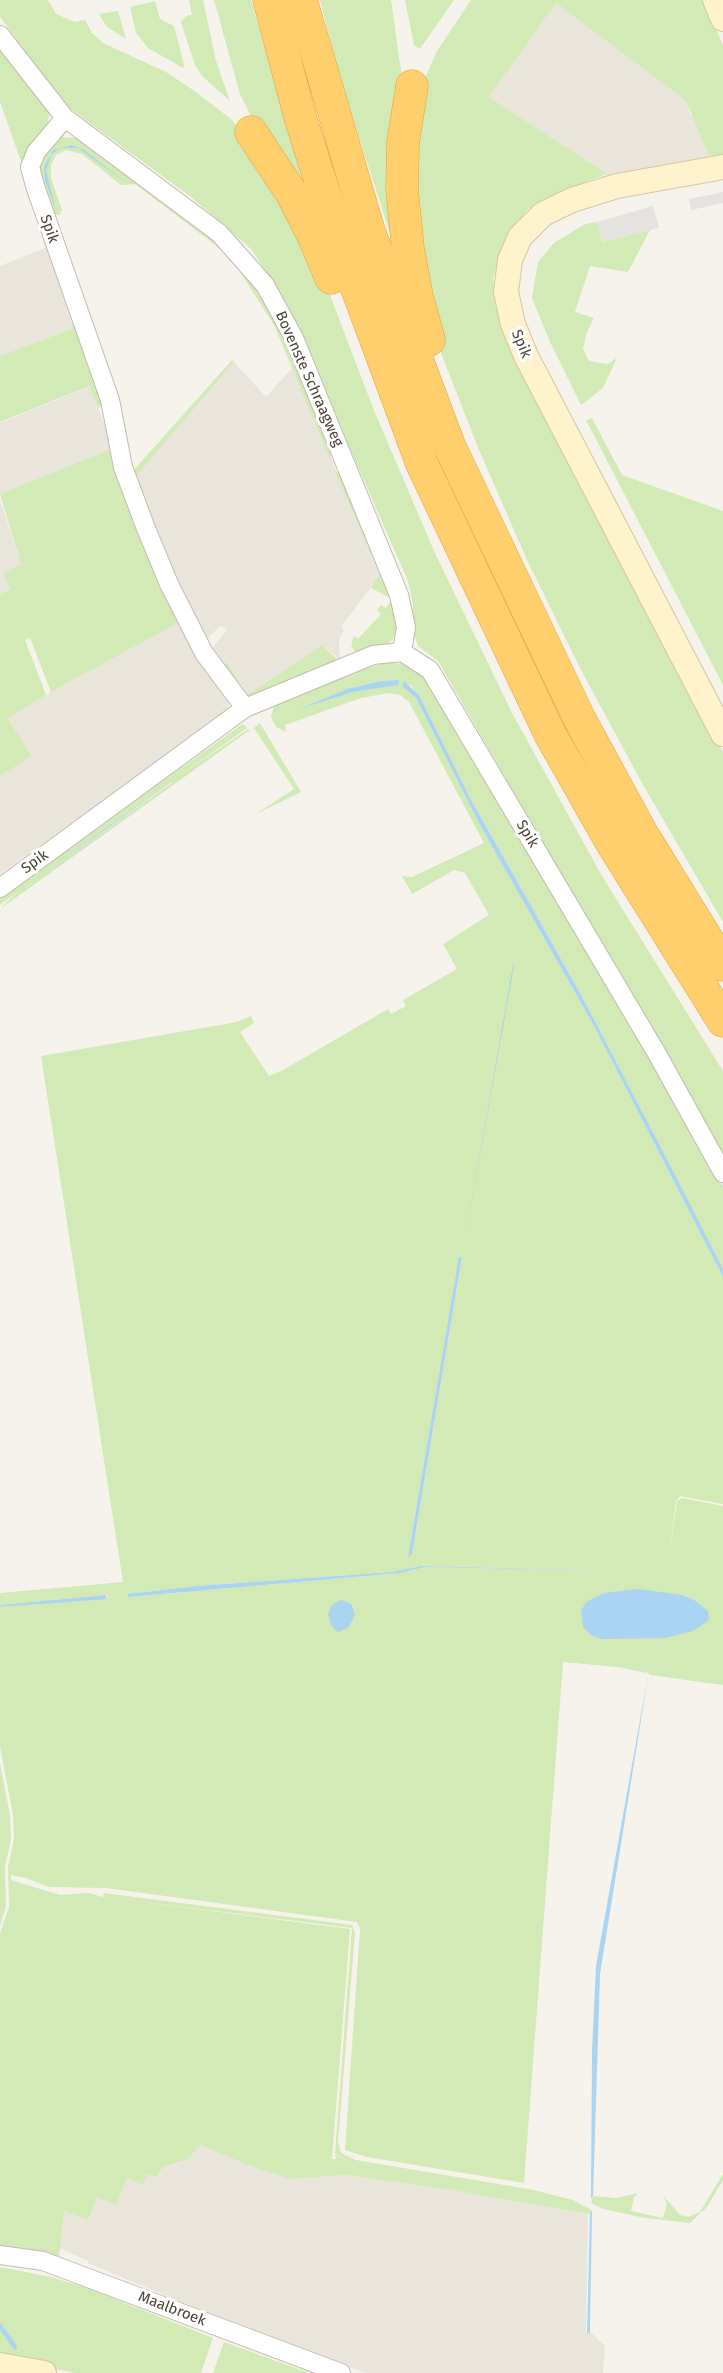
<!DOCTYPE html>
<html>
<head>
<meta charset="utf-8">
<style>
  body { margin:0 }
  canvas { display:block; background:#f6f3ec }
</style>
</head>
<body>
<canvas width="723" height="2373"></canvas>
<script>
const context = document.querySelector('canvas').getContext('2d');
context.lineJoin = 'round';
function fill(path, color) { context.fillStyle = color; context.fill(path, 'evenodd'); }
const toPath = rows => new Path2D(rows.map(r => 'M' + r).join(''));
function trace(path, color, width, dash) { context.strokeStyle = color; context.lineWidth = width; context.lineCap = dash ? 'butt' : 'round'; context.setLineDash(dash || []); context.stroke(path); }
function drawText(font, color, halo, rows, align = 'center') {
  context.font = font + ' "Fira Sans",sans-serif'; context.lineWidth = 6; context.setLineDash([]); context.textBaseline = 'middle'; context.strokeStyle = halo; context.fillStyle = color; for (const [text, x, y, turn = 0] of rows) {
    context.save(); context.translate(x, y); context.rotate((+turn || 0) * Math.PI / 180); context.textAlign = isNaN(turn) ? turn : align; if (halo) context.strokeText(text, 0, 0); context.fillText(text, 0, 0); context.restore();
  }
}
fill(toPath([
  [556,3,686,101,690,113,716,157,605,183,607,174,489,97],
  [52,245,76,324,73,329,0,356,0,266],
  [234,362,266,397,292,368,381,574,341,627,344,630,339,640,340,660,322,645,245,697,236,686,239,679,228,664,219,661,211,649,227,630,220,626,206,640,195,623,132,472,137,474],
  [90,386,113,448,0,494,0,423],
  [0,499,21,564,10,589,0,594],
  [180,622,208,674,227,699,229,710,0,874,0,776,32,756,8,719,51,692],
  [200,2145,245,2164,290,2179,345,2175,451,2190,588,2214,586,2333,590,2332,605,2346,603,2373,365,2373,183,2303,88,2263,88,2261,59,2248,64,2211,97,2197,127,2178,148,2173,157,2177,163,2167,181,2162]
]), '#eae5da');
fill(toPath([
  [0,0,48,0,56,14,75,22,85,20,92,33,103,43,166,72,193,90,231,119,257,151,314,253,373,408,434,551,512,713,602,876,723,1071,723,1155,438,661,418,646,412,629,413,604,408,581,287,305,252,250,191,197,65,105,0,17],
  [189,0,203,0,216,61,230,101,202,76,195,65,181,22,186,16,192,15],
  [214,0,251,0,312,212,254,122,240,94],
  [320,0,391,0,404,92,409,292,339,75],
  [405,0,454,0,420,49,414,45],
  [471,0,703,0,723,45,723,154,716,157,708,153,686,101,556,3,489,97,607,174,566,189,528,209,505,240,493,279,505,336,723,752,723,922,642,783,581,670,527,560,479,450,441,353,423,290,411,231,420,89,437,51],
  [155,1,160,19,174,26,184,65,183,68,148,48,136,33,130,7],
  [118,11,126,39,107,27,99,14],
  [0,43,49,111,48,129,37,145,44,226,0,102],
  [62,137,78,138,202,227,245,268,278,320,334,449,330,459,274,325,239,270,219,248,135,184,121,185,82,154,66,150,56,155,51,165,51,178,62,210,59,215,54,215,133,471,232,360,234,362,137,475,133,472,36,165,58,139],
  [597,222,603,242,650,230,628,272,590,266,575,312,594,318,587,332,583,349,589,361,607,364,617,358,603,388,581,405,550,342,532,298,538,262,554,243,585,224],
  [76,324,107,404,98,408,89,386,0,422,0,356,72,329,72,326],
  [592,418,622,475,723,511,723,685,586,420],
  [113,448,180,622,51,692,30,638,25,640,46,695,8,719,32,756,0,776,0,594,10,589,3,573,21,564,0,494],
  [335,472,343,472,387,574,399,624,393,639,384,647,357,654,351,646,354,636,358,639,381,614,377,610,381,605,386,608,392,599,371,588,380,573],
  [322,645,339,661,249,702,243,699,225,679,210,654,211,649,219,661,228,664,239,680,236,687,245,697],
  [389,662,408,665,424,675,515,832,595,960,723,1186,723,1269,579,991,469,796,421,699,411,685,402,686,416,698,480,825,594,1026,723,1277,723,1504,680,1496,676,1501,669,1556,677,1501,682,1498,723,1506,723,1685,650,1675,647,1671,647,1673,618,1667,563,1662,524,2183,367,2157,345,2150,360,1929,357,1922,106,1888,49,1887,26,1878,11,1875,11,1880,60,1895,88,1893,103,1897,104,1893,352,1925,355,1933,338,2141,341,2153,356,2160,534,2190,573,2200,592,2210,592,2213,588,2214,451,2190,345,2175,290,2179,245,2164,200,2145,188,2159,163,2167,157,2177,148,2174,143,2185,127,2178,116,2205,97,2197,88,2220,64,2211,59,2257,135,2286,133,2290,0,2250,0,1933,9,1907,8,1867,14,1839,13,1815,0,1747,0,1607,108,1597,106,1595,0,1605,0,1593,123,1582,41,1056,237,1022,251,1016,254,1023,240,1032,269,1076,283,1070,388,1009,391,1014,406,1006,403,1000,457,969,443,944,489,915,465,873,454,870,412,894,402,876,412,877,484,843,409,702,400,695,389,693,361,698,285,725,286,732,276,727,271,717,274,706,296,695,353,672],
  [399,680,396,684,353,692,297,710,347,689,381,681],
  [460,1257,462,1258,412,1554,408,1558],
  [421,1566,667,1572,425,1567,400,1573,128,1597,128,1594,197,1586,392,1572],
  [104,1897,352,1928,335,2154,350,2162,335,2155,336,2159,332,2159,350,1929],
  [260,723,301,792,256,814,294,789,254,728],
  [243,724,247,728,175,779,248,729,250,730,0,909,16,893,0,905,0,896],
  [172,782,172,783,28,885,110,825],
  [0,1763,10,1815,11,1839,5,1867,6,1906,0,1926],
  [723,2174,723,2180,707,2207,690,2223,645,2218,603,2209,591,2203,593,2196,616,2198,638,2193,634,2197,631,2211,663,2218,667,2204,663,2195,680,2215,688,2217,700,2212],
  [0,2267,51,2277,87,2288,213,2338,201,2373,75,2373,0,2357],
  [224,2342,309,2373,213,2373]
]), '#d2eab5');
fill(toPath([
  [723,192,723,203,691,210,689,199],
  [653,206,659,228,602,242,597,222]
]), '#e5e3e0');
fill(toPath([
  [72,145,84,150,125,182,78,148,60,148,51,155,46,171,56,211,45,180,44,167,53,150],
  [399,680,398,685,353,692,297,710,347,689,381,681],
  [404,681,419,695,469,796,579,991,673,1171,723,1269,723,1277,594,1026,480,825,416,698,402,686],
  [172,782,28,885,110,825],
  [513,965,514,966,464,1245],
  [459,1257,462,1257,412,1554,408,1558],
  [421,1566,667,1572,425,1567,400,1573,128,1597,128,1594,197,1586,392,1572],
  [639,1589,682,1595,694,1600,708,1611,709,1620,693,1631,665,1638,602,1639,591,1635,583,1627,581,1611,586,1602,604,1593],
  [106,1595,106,1599,0,1607,0,1605],
  [341,1600,351,1604,355,1615,348,1628,338,1632,331,1625,328,1614,332,1605],
  [649,1670,600,1974,593,2196,591,2199,592,2052,596,1966],
  [590,2211,592,2214,590,2332,587,2334]
]), '#a9d4f2');
trace(toPath([
  [0,2326,15,2347]
]), '#a9d4f2', 4.5);
const street = toPath([
  [0,35,65,118,219,233,265,285,294,338,399,595,406,627,402,652],
  [65,118,36,152,30,167,35,186,110,400,123,467,145,526,169,584,204,653,245,708],
  [0,888,245,708,373,655,402,652,430,670,656,1052,723,1173],
  [0,2255,43,2261,341,2373]
]);
const secondary = toPath([
  [715,0,723,19],
  [723,167,617,186,572,200,543,214,520,237,510,260,506,292,513,324,526,356,723,734],
  [0,2365,44,2373]
]);
const highway = toPath([
  [269,0,301,120,340,243,422,464,550,734,613,845,723,1021],
  [301,0,369,231,449,445,580,720,641,832,723,965],
  [412,86,403,143,402,190,408,249,417,297,429,340],
  [251,132,292,194,314,237,331,278]
]);
trace(street, '#c2bbae', 20);
trace(secondary, '#d6c79b', 26);
trace(highway, '#e0a43c', 33);
trace(street, '#fff', 18);
trace(secondary, '#fff3cd', 24);
trace(highway, '#ffcf6e', 32);
drawText('15px', '#4b4439', '#fff', [
  ["Spik",49,229,71],
  ["Spik",521,344,67],
  ["Bovenste Schraagweg",309,379,66],
  ["Spik",527,834,59],
  ["Spik",35,862,-36],
  ["Maalbroek",172,2309,21]
]);
</script>
</body>
</html>
